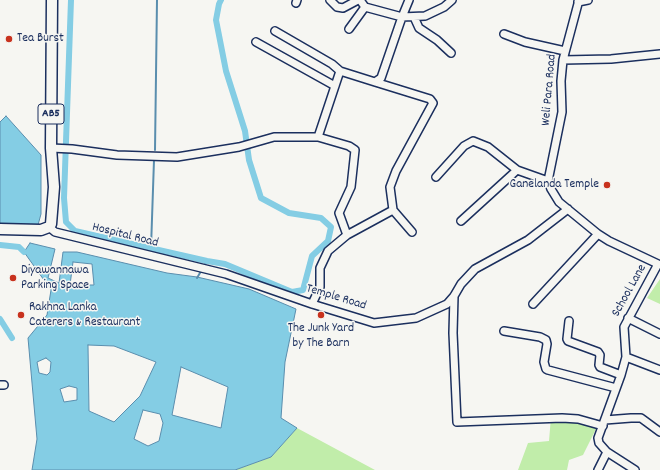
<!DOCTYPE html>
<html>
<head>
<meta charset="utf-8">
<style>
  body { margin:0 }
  canvas { display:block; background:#f6f6f2 }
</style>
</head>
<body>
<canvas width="660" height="470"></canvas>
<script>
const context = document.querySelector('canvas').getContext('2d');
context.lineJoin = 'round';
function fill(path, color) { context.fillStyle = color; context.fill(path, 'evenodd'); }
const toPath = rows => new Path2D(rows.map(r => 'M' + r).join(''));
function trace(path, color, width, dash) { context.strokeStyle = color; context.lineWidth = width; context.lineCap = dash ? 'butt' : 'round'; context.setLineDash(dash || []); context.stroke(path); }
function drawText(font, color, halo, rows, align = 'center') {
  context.font = font + ' Dekko,sans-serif'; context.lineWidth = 3; context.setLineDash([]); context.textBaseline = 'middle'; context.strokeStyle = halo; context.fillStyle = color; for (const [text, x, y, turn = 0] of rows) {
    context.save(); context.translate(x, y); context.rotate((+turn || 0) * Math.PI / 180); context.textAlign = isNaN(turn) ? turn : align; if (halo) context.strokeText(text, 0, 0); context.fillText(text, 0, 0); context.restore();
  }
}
fill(toPath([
  [660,279,660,304,647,298],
  [551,417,599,423,583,455,569,460,567,470,518,470,528,443,549,441],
  [297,428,375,470,235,470,271,457]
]), '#c1edaa');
const water = toPath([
  [6,116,41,155,41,214,38,225,0,224,0,122,6,116],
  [30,243,55,249,48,278,59,283,63,252,77,252,167,273,197,277,249,289,296,309,285,362,281,418,297,428,271,457,235,470,32,470,37,439,28,338,47,315,51,290,24,252,30,243],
  [73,262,92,264,94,285,70,285,73,262],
  [88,345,114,346,156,362,140,396,114,422,89,411,88,345],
  [46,358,51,362,50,372,47,375,39,373,37,362,46,358],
  [181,367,228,387,221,428,172,415,181,367],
  [69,386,77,388,77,400,64,402,60,389,69,386],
  [143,410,160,414,163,423,159,441,148,446,134,439,143,410]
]);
fill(water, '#84cde4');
trace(water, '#5a8eae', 1);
trace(toPath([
  [155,150,157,0],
  [151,248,154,160],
  [197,278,207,261]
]), '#5a8eae', 2);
trace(toPath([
  [71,0,64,198,66,222,75,231,207,261,225,264,292,292,303,290,312,256,328,241,331,227,321,218,289,213,261,198,249,160,245,131,226,71,216,20,219,4,221,0],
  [0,245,19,247,24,252],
  [0,319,12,338]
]), '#84cde4', 6);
const street = toPath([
  [330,0,337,7,343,8,358,0],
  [360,0,365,7,402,17,409,0],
  [579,0,563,60,561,81,562,112,548,181,551,189,559,202,598,234,609,241,658,264,624,327,626,357,621,375,598,438,599,443,607,452,635,470],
  [578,2,588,0],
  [296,3,297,0],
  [414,17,419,28,437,40,451,53],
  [349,29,365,7],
  [275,31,332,64,340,71,375,82,381,78,402,17,425,16,444,7,452,0],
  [504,34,525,42,565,51],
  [256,42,335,86],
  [563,60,611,59,660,54],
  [375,82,430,99,433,103,396,171,390,187,393,210,412,232],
  [318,137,340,71],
  [51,148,72,149,117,155,177,157,239,147,274,137,318,137,349,146,355,150,351,187,339,213,347,235],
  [436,177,464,146,473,141,488,147,517,170,548,181],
  [461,221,517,170],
  [49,227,55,232,226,274,312,304,374,323,416,318,447,304,454,296,461,284,475,269,528,240,568,209],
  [454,296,453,333,457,422,562,418,578,419,603,426],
  [312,304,320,287,320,268,328,251,347,235,393,210],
  [533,304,598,234],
  [628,318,660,334],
  [569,321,567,339,568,341,598,352,600,355,599,365,600,367,621,375],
  [504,331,540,337,546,340,547,344,544,362,546,369,548,370,616,388],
  [626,357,660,370],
  [0,385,4,385],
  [605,420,631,418,641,418,660,432],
  [598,470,607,452]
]);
const primary = toPath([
  [0,229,41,230,49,227,51,224,54,187,51,148,52,0]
]);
trace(street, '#1b2f5e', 10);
trace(primary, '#1b2f5e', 13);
trace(street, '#f6f6f2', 7);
trace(primary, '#f6f6f2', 10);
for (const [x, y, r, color] of [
  [9,39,4,"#c8321e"],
  [607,185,4,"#c8321e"],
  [13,278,4,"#c8321e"],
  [21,315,4,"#c8321e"],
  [321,315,4,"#c8321e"]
]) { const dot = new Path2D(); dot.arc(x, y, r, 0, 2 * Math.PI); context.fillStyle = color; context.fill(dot); trace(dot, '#f6f6f2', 1.5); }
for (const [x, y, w] of [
  [51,114,26]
]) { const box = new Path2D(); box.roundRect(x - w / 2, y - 10, w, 20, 3); context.fillStyle = '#f6f6f2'; context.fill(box); trace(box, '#1b2f5e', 1); }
drawText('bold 12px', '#1b2f5e', null, [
  ["AB5",51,114]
]);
drawText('13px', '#1b2f5e', '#f6f6f2', [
  ["Tea Burst",17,39],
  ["Ganelanda Temple",599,185,"right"],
  ["Diyawannawa",21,271],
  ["Parking Space",21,286],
  ["Rakhna Lanka",29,308],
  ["Caterers & Restaurant",29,323],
  ["The Junk Yard",321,329,"center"],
  ["by The Barn",321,344,"center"]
], 'left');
drawText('13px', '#1b2f5e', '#f6f6f2', [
  ["Weli Para Road",550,90,-85],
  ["Hospital Road",125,236,14],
  ["School Lane",630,291,-61],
  ["Temple Road",336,298,17]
]);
</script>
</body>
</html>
